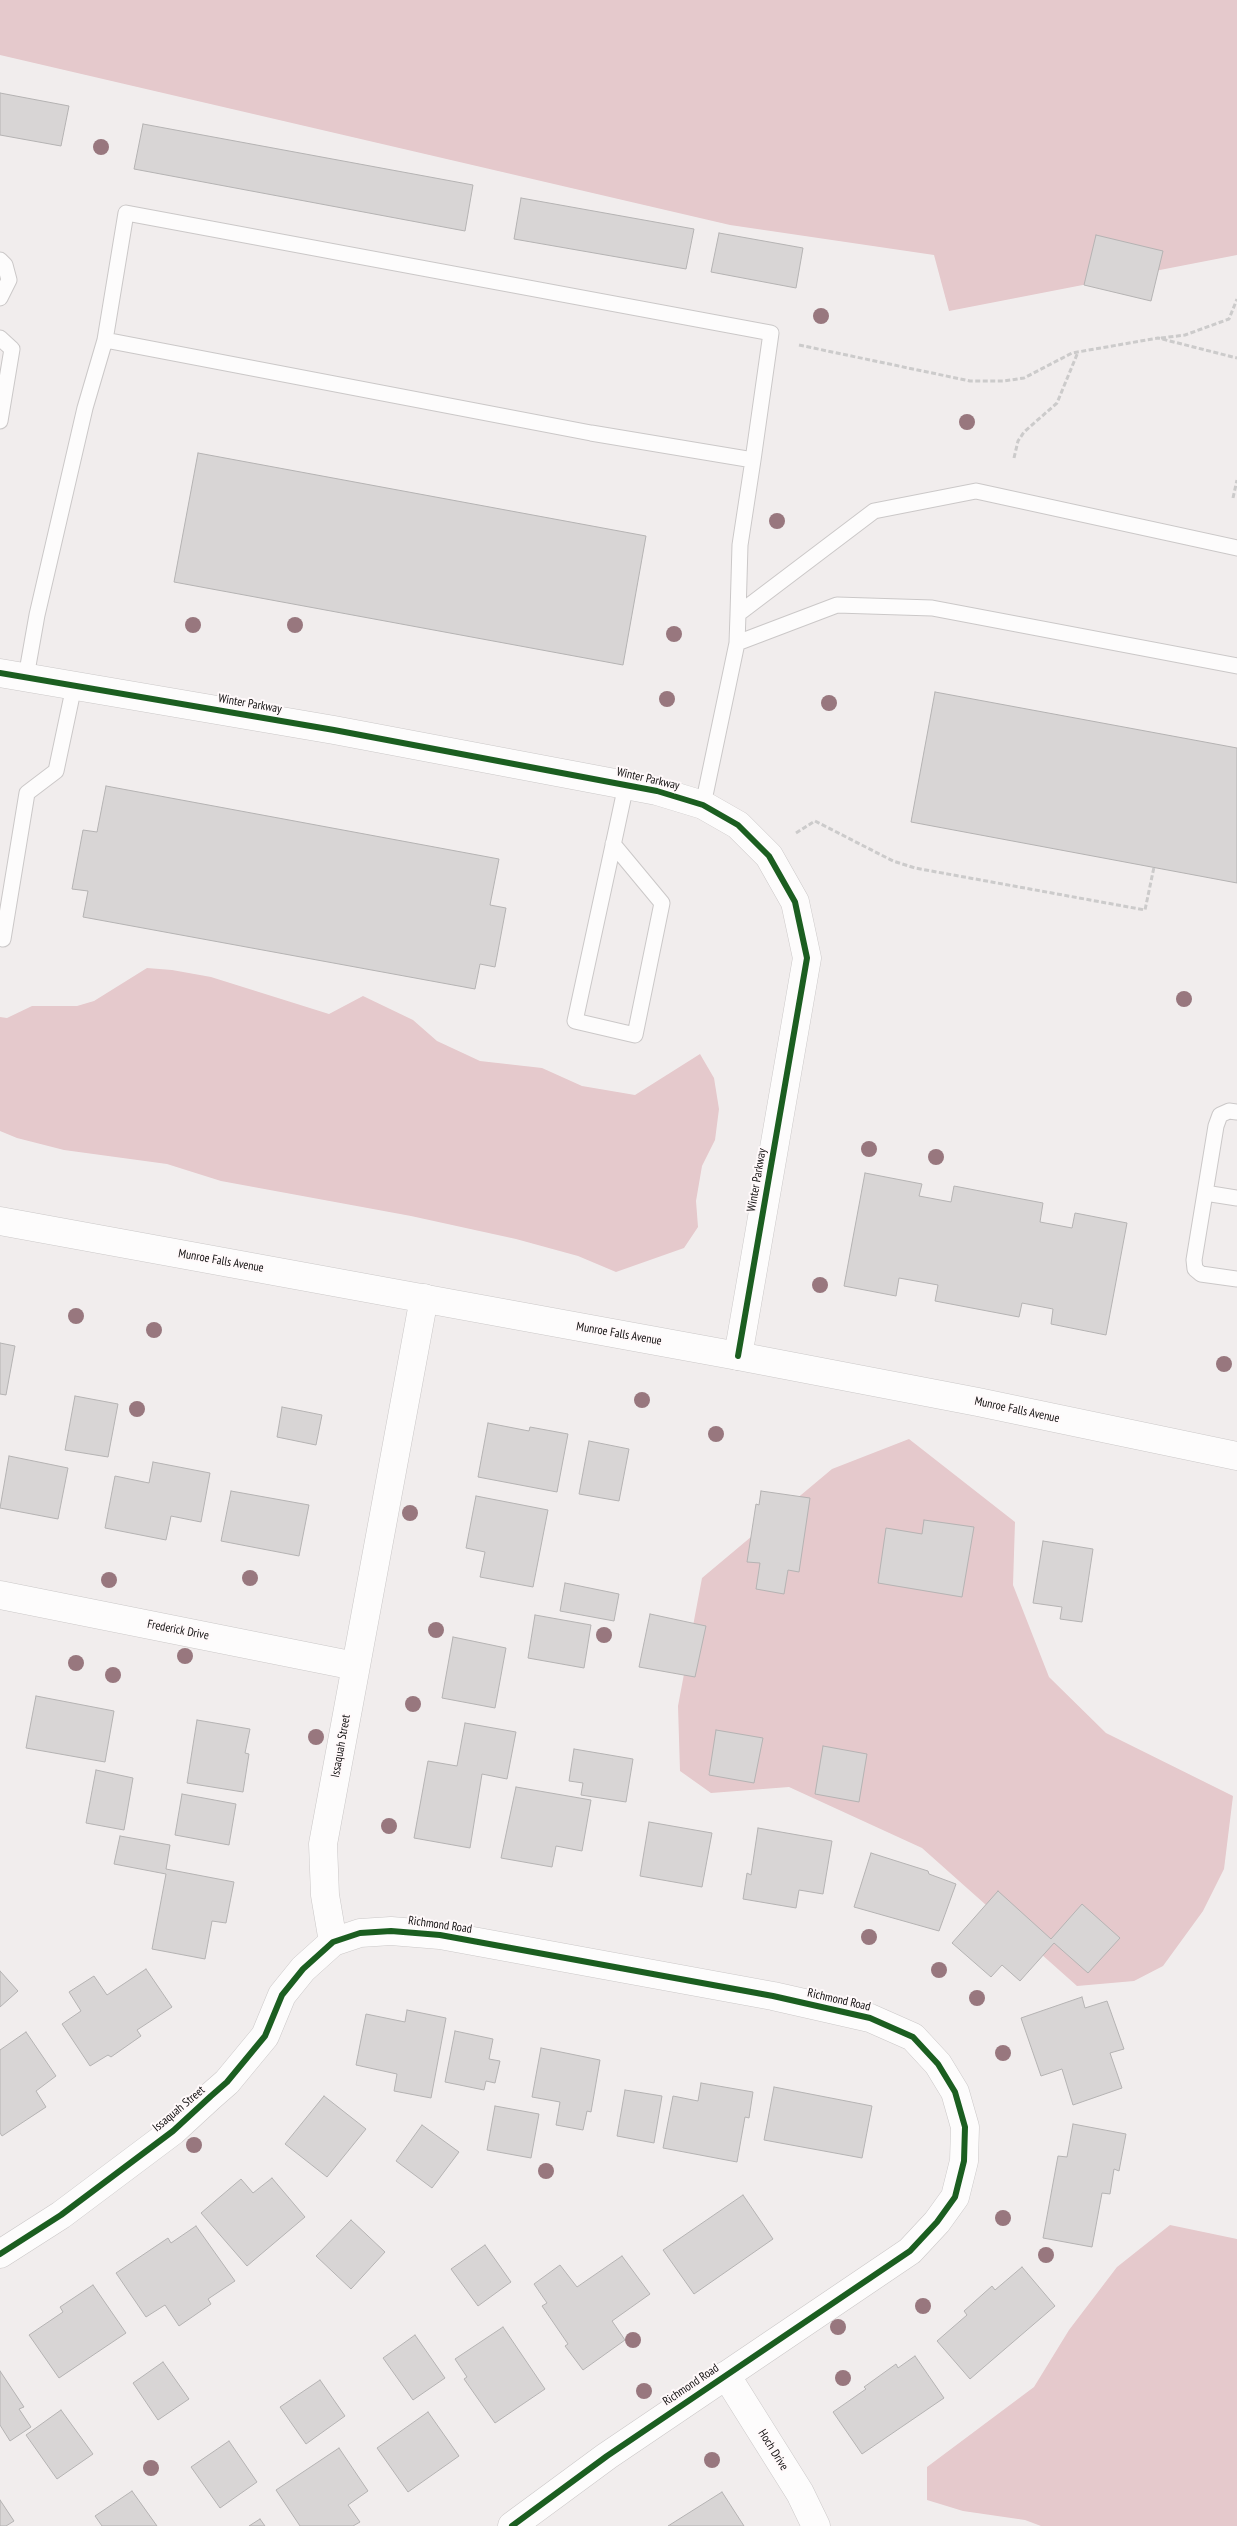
<!DOCTYPE html>
<html>
<head>
<meta charset="utf-8">
<style>
  body { margin:0 }
  canvas { display:block; background:#f1eded }
</style>
</head>
<body>
<canvas width="1237" height="2526"></canvas>
<script>
const context = document.querySelector('canvas').getContext('2d');
context.lineJoin = 'round';
function fill(path, color) { context.fillStyle = color; context.fill(path, 'evenodd'); }
const toPath = rows => new Path2D(rows.map(r => 'M' + r).join(''));
function trace(path, color, width, dash) { context.strokeStyle = color; context.lineWidth = width; context.lineCap = dash ? 'butt' : 'round'; context.setLineDash(dash || []); context.stroke(path); }
function drawText(font, color, halo, rows, align = 'center') {
  context.font = font + ' "PT Sans Narrow",sans-serif'; context.lineWidth = 4; context.setLineDash([]); context.textBaseline = 'middle'; context.strokeStyle = halo; context.fillStyle = color; for (const [text, x, y, turn = 0] of rows) {
    context.save(); context.translate(x, y); context.rotate((+turn || 0) * Math.PI / 180); context.textAlign = isNaN(turn) ? turn : align; if (halo) context.strokeText(text, 0, 0); context.fillText(text, 0, 0); context.restore();
  }
}
fill(toPath([
  [0,0,1237,0,1237,255,949,311,934,255,730,225,0,55],
  [147,968,172,970,211,977,329,1014,363,996,413,1020,437,1041,480,1061,542,1068,582,1086,635,1095,700,1054,714,1078,719,1109,715,1140,702,1166,696,1201,698,1227,684,1248,616,1272,578,1256,516,1239,411,1216,221,1181,167,1164,64,1150,17,1138,0,1131,0,1017,7,1018,32,1006,77,1006,94,1001],
  [909,1439,1015,1522,1013,1585,1049,1677,1106,1733,1233,1796,1224,1869,1203,1911,1163,1966,1134,1981,1077,1986,922,1848,789,1787,711,1793,680,1771,678,1706,702,1578,832,1469],
  [1170,2225,1237,2239,1237,2526,1041,2526,1025,2520,963,2511,927,2500,927,2467,1034,2387,1069,2330,1117,2267]
]), '#e5c9cc');
const building = toPath([
  [0,93,69,106,61,146,0,135,0,93],
  [143,124,473,185,465,231,134,169,143,124],
  [521,198,694,229,686,269,514,239,521,198],
  [719,233,803,248,796,288,711,272,719,233],
  [1096,235,1163,251,1151,301,1084,285,1096,235],
  [198,453,646,536,623,665,174,582,198,453],
  [935,692,1237,748,1237,883,911,822,935,692],
  [106,786,499,859,490,905,506,908,495,967,480,964,475,989,83,917,88,891,72,889,83,830,97,832,106,786],
  [865,1173,922,1184,919,1196,951,1202,954,1186,1043,1203,1040,1222,1072,1228,1075,1213,1127,1223,1106,1335,1051,1324,1053,1309,1022,1303,1019,1317,935,1301,938,1285,899,1278,896,1296,844,1286,865,1173],
  [0,1343,15,1346,6,1395,0,1394,0,1343],
  [75,1396,118,1404,108,1457,65,1450,75,1396],
  [282,1407,322,1415,316,1445,277,1437,282,1407],
  [488,1423,529,1431,530,1427,568,1434,557,1492,478,1477,488,1423],
  [589,1441,629,1449,619,1501,579,1494,589,1441],
  [9,1456,68,1468,58,1519,0,1508,9,1456],
  [153,1462,210,1473,201,1522,171,1516,166,1540,105,1528,115,1476,149,1483,153,1462],
  [231,1491,309,1505,299,1556,221,1541,231,1491],
  [761,1491,810,1498,799,1572,788,1570,784,1594,756,1589,760,1563,747,1562,756,1504,759,1505,761,1491],
  [476,1496,548,1510,533,1587,480,1577,485,1552,466,1548,476,1496],
  [924,1520,974,1527,962,1597,878,1583,886,1528,922,1534,924,1520],
  [1043,1541,1093,1549,1082,1622,1060,1619,1062,1607,1033,1603,1043,1541],
  [565,1583,619,1594,614,1621,560,1611,565,1583],
  [650,1614,706,1626,695,1677,639,1667,650,1614],
  [535,1615,591,1625,584,1668,528,1658,535,1615],
  [453,1637,506,1648,495,1708,442,1698,453,1637],
  [36,1696,114,1711,105,1762,26,1748,36,1696],
  [197,1720,250,1729,245,1753,249,1754,243,1792,187,1783,197,1720],
  [465,1723,516,1732,507,1779,482,1774,470,1848,414,1838,428,1761,457,1766,465,1723],
  [716,1730,763,1738,754,1783,709,1775,716,1730],
  [823,1746,867,1754,859,1802,815,1794,823,1746],
  [574,1749,633,1759,626,1802,581,1795,583,1783,569,1781,574,1749],
  [96,1770,133,1778,124,1830,86,1823,96,1770],
  [516,1787,591,1800,582,1851,556,1846,552,1867,501,1858,516,1787],
  [182,1794,236,1804,229,1845,175,1835,182,1794],
  [649,1822,712,1833,702,1887,640,1876,649,1822],
  [758,1828,832,1841,823,1894,799,1890,796,1908,743,1899,747,1873,751,1875,758,1828],
  [120,1836,170,1845,166,1869,234,1882,226,1923,212,1921,205,1959,152,1949,166,1874,114,1864,120,1836],
  [871,1853,928,1871,929,1874,956,1884,939,1931,854,1907,871,1853],
  [998,1891,1051,1939,1082,1904,1120,1938,1088,1973,1054,1943,1020,1981,1002,1965,991,1977,952,1943,998,1891],
  [146,1969,172,2007,137,2030,141,2036,111,2057,108,2055,90,2066,62,2024,81,2011,69,1992,94,1976,107,1995,146,1969],
  [0,1971,18,1991,0,2007,0,1971],
  [1082,1997,1085,2008,1107,2001,1124,2049,1110,2053,1122,2088,1073,2105,1062,2069,1041,2076,1021,2018,1082,1997],
  [407,2010,446,2018,431,2098,394,2091,397,2074,356,2065,366,2014,405,2022,407,2010],
  [455,2031,493,2039,489,2059,500,2061,495,2083,486,2081,484,2090,445,2082,455,2031],
  [26,2032,56,2076,36,2091,46,2107,2,2136,0,2133,0,2050,26,2032],
  [541,2048,600,2060,591,2112,587,2111,583,2130,556,2125,560,2102,532,2097,541,2048],
  [701,2083,753,2092,749,2118,745,2117,737,2162,663,2148,673,2096,698,2101,701,2083],
  [774,2087,872,2106,862,2158,764,2140,774,2087],
  [625,2090,662,2096,654,2143,617,2136,625,2090],
  [324,2096,366,2129,327,2177,285,2144,324,2096],
  [495,2106,539,2114,531,2158,487,2150,495,2106],
  [1073,2124,1126,2134,1119,2171,1114,2169,1110,2194,1102,2193,1092,2247,1043,2238,1058,2156,1067,2157,1073,2124],
  [422,2125,459,2152,432,2188,396,2161,422,2125],
  [272,2178,305,2217,247,2266,201,2213,241,2179,253,2193,272,2178],
  [743,2195,773,2239,694,2294,663,2250,743,2195],
  [351,2220,385,2252,351,2289,316,2256,351,2220],
  [196,2226,235,2281,208,2299,211,2304,179,2326,165,2305,146,2317,116,2273,168,2238,171,2243,196,2226],
  [485,2245,511,2282,478,2306,451,2269,485,2245],
  [622,2256,650,2294,612,2321,625,2340,583,2370,565,2346,568,2344,542,2306,547,2303,534,2284,560,2265,577,2287,622,2256],
  [1022,2267,1055,2306,970,2379,937,2341,967,2315,964,2311,992,2286,995,2290,1022,2267],
  [93,2285,126,2333,59,2378,29,2335,63,2312,60,2307,93,2285],
  [503,2327,545,2389,495,2423,464,2379,467,2377,455,2359,503,2327],
  [415,2335,445,2378,413,2400,383,2358,415,2335],
  [915,2356,944,2398,862,2454,833,2412,866,2389,864,2387,896,2364,898,2368,915,2356],
  [163,2362,189,2399,158,2420,133,2383,163,2362],
  [0,2371,24,2407,19,2409,31,2427,10,2441,0,2425,0,2371],
  [320,2380,345,2416,306,2444,280,2407,320,2380],
  [61,2410,93,2454,57,2479,26,2435,61,2410],
  [428,2412,459,2456,408,2492,377,2448,428,2412],
  [229,2441,257,2482,220,2508,191,2467,229,2441],
  [339,2448,368,2491,348,2505,360,2522,353,2526,300,2526,276,2490,339,2448],
  [132,2491,157,2526,102,2526,95,2516,132,2491],
  [722,2492,744,2526,668,2526,722,2492],
  [0,2500,14,2521,6,2526,0,2526,0,2500],
  [260,2519,265,2526,249,2526,260,2519]
]);
fill(building, '#d8d5d5');
trace(building, '#b5b3b3', 1);
const service = toPath([
  [0,260,5,265,9,280,0,298],
  [0,338,12,349,0,421],
  [1237,548,976,491,874,511,738,614,737,643,837,605,932,608,1237,666],
  [738,614,740,545,753,460,771,333,126,213,105,340,591,433,753,460],
  [26,677,37,615,85,408,105,340],
  [703,805,737,643],
  [613,844,662,903,635,1035,575,1021,617,827,626,785],
  [3,939,27,793,56,771,74,686],
  [1237,1112,1229,1111,1220,1115,1216,1126,1194,1260,1195,1269,1201,1274,1237,1279],
  [1205,1193,1237,1198]
]);
const minor = toPath([
  [0,673,334,730,657,791,703,805,738,825,769,856,795,902,807,958,738,1356],
  [0,1595,355,1666],
  [333,1942,325,1895,323,1844,424,1298],
  [0,2254,61,2215,173,2131,211,2096,227,2082,265,2036,282,1995,303,1969,333,1942,360,1933,391,1931,440,1935,773,1996,870,2018,913,2037,938,2064,955,2092,965,2127,964,2161,955,2197,937,2222,910,2251,607,2456,512,2526],
  [726,2375,800,2493,816,2526]
]);
const tertiary = toPath([
  [0,1221,738,1356,978,1402,1237,1456]
]);
trace(service, '#cbc8c8', 17);
trace(minor, '#cbc8c8', 29);
trace(tertiary, '#cbc8c8', 29);
trace(toPath([
  [1161,338,1185,335,1229,319,1237,299],
  [799,345,970,381,1004,381,1024,378,1072,353,1158,338,1237,358],
  [1014,458,1018,441,1024,432,1057,403,1078,352],
  [1233,498,1237,480],
  [796,833,815,821,893,861,915,868,1145,910,1154,867]
]), '#cccbcb', 3, [5, 2.5]);
trace(service, '#fdfcfc', 15);
trace(minor, '#fdfcfc', 28);
trace(tertiary, '#fdfcfc', 28);
trace(toPath([
  [0,673,334,730,657,791,703,805,738,825,769,856,795,902,807,958,738,1356],
  [0,2254,61,2215,173,2131,211,2096,227,2082,265,2036,282,1995,303,1969,333,1942,360,1933,391,1931,440,1935,773,1996,870,2018,913,2037,938,2064,955,2092,965,2127,964,2161,955,2197,937,2222,910,2251,607,2456,512,2526]
]), '#1b5e20', 6);
context.fillStyle = '#98777e';
for (const [x, y] of [
  [101,147],
  [821,316],
  [967,422],
  [777,521],
  [193,625],
  [295,625],
  [674,634],
  [667,699],
  [829,703],
  [1184,999],
  [869,1149],
  [936,1157],
  [820,1285],
  [76,1316],
  [154,1330],
  [1224,1364],
  [642,1400],
  [137,1409],
  [716,1434],
  [410,1513],
  [250,1578],
  [109,1580],
  [436,1630],
  [604,1635],
  [185,1656],
  [76,1663],
  [113,1675],
  [413,1704],
  [316,1737],
  [389,1826],
  [869,1937],
  [939,1970],
  [977,1998],
  [1003,2053],
  [194,2145],
  [546,2171],
  [1003,2218],
  [1046,2255],
  [923,2306],
  [838,2327],
  [633,2340],
  [843,2378],
  [644,2391],
  [712,2460],
  [151,2468]
]) { context.beginPath(); context.arc(x, y, 8, 0, 2 * Math.PI); context.fill(); }
drawText('12px', '#100e0e', '#fff9fa', [
  ["Winter Parkway",250,704,10],
  ["Winter Parkway",648,779,13],
  ["Winter Parkway",757,1180,-80],
  ["Munroe Falls Avenue",221,1261,10],
  ["Munroe Falls Avenue",619,1334,10],
  ["Munroe Falls Avenue",1017,1410,12],
  ["Frederick Drive",178,1630,11],
  ["Issaquah Street",341,1746,-80],
  ["Richmond Road",440,1925,8],
  ["Richmond Road",839,2000,13],
  ["Issaquah Street",179,2109,-40],
  ["Richmond Road",691,2385,-34],
  ["Hoch Drive",773,2450,58]
]);
</script>
</body>
</html>
